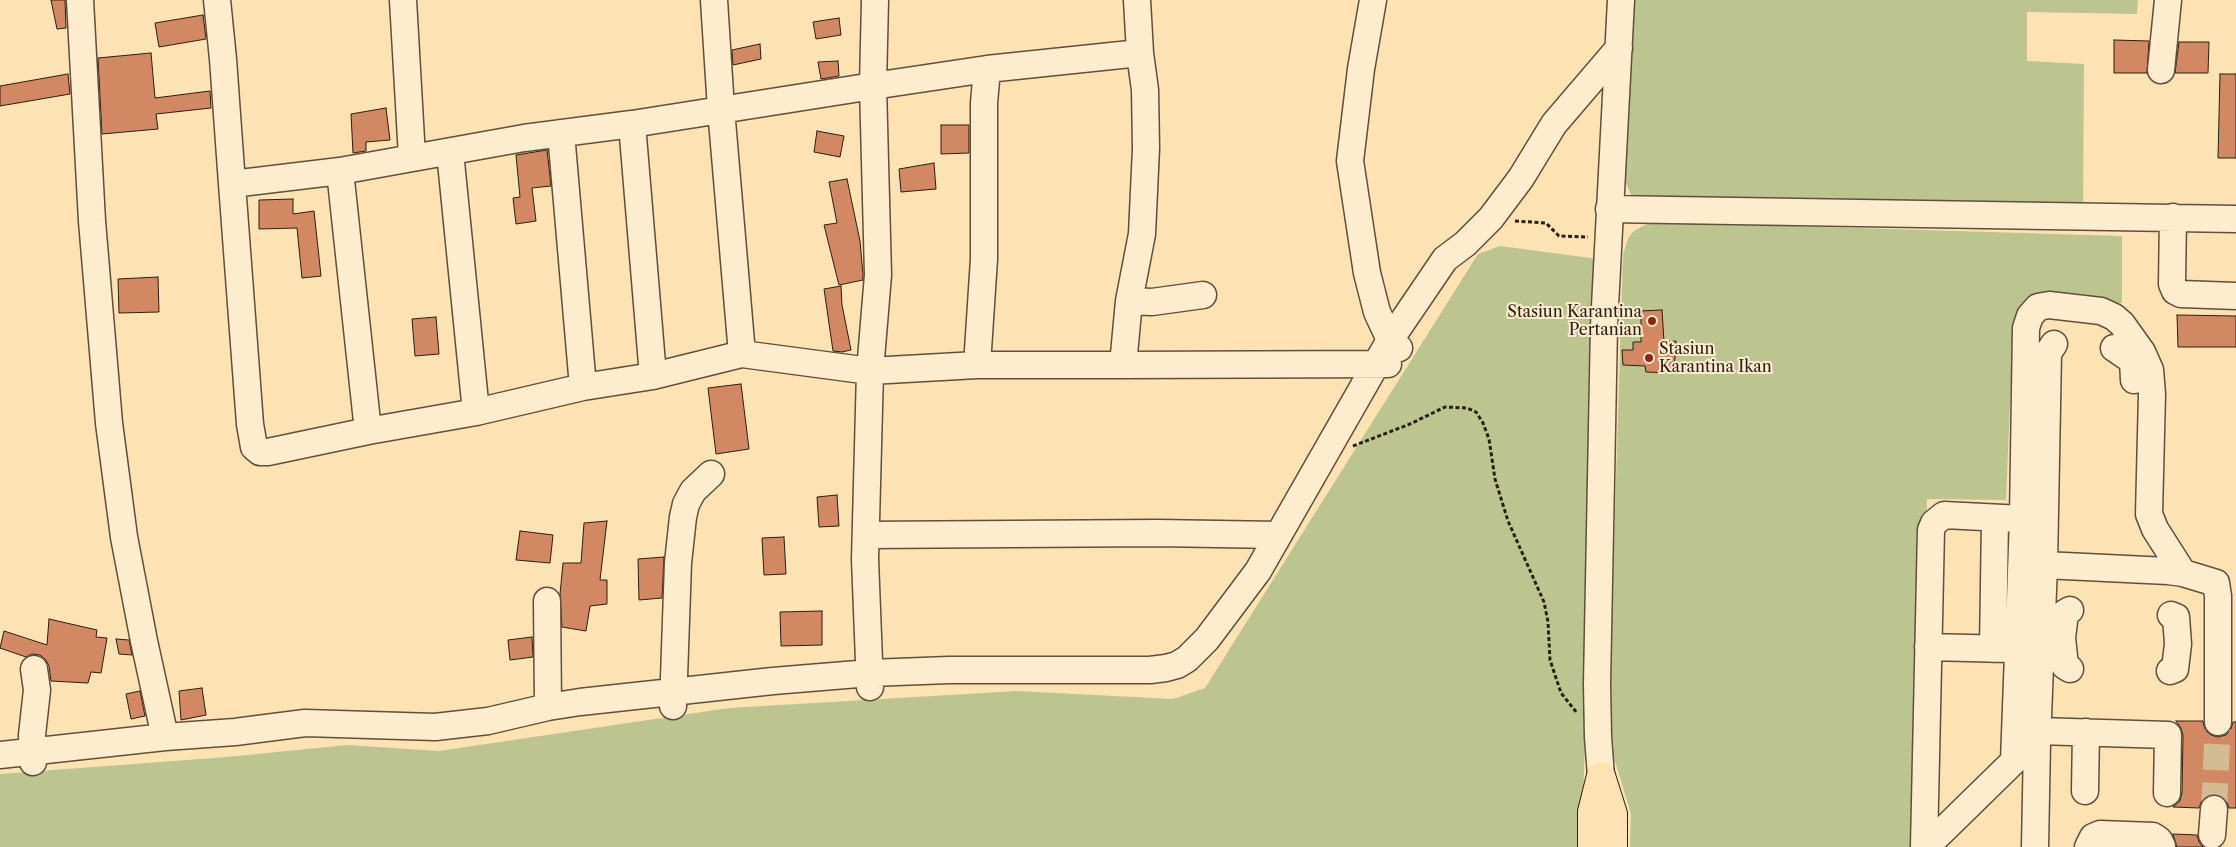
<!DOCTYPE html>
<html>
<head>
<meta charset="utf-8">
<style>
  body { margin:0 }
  canvas { display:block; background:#fde2b3 }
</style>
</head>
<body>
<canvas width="2236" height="847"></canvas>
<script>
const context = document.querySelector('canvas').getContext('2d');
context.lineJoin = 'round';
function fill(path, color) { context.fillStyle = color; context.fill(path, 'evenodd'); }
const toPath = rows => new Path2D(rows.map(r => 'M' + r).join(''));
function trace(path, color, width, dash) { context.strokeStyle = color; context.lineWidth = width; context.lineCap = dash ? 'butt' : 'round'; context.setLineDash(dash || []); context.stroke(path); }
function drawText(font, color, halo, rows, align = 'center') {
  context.font = font + ' "Libre Caslon Text",serif'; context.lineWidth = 4; context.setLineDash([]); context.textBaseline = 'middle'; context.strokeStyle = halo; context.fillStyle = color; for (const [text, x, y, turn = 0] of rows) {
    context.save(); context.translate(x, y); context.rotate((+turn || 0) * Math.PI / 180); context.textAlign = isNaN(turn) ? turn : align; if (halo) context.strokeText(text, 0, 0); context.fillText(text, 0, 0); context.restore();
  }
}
fill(toPath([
  [1635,0,2138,0,2137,14,2027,12,2027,61,2084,64,2083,215,1632,197,1625,181,1624,173],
  [1658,222,2122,236,2122,303,2050,303,2013,330,2006,500,1927,499,1917,843,1914,847,1630,847,1631,814,1608,738,1623,255,1628,238,1634,231,1649,223],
  [1500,246,1598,259,1582,847,0,847,0,774,227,757,347,745,439,751,729,708,1017,691,1173,699,1205,688,1478,254]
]), '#bcc48f');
const building = toPath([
  [51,0,65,0,66,28,57,29,51,0],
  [203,15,206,39,159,47,155,23,203,15],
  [839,18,841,35,816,39,813,22,839,18],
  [2114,40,2149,41,2147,73,2114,73,2114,40],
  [2179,42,2209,42,2208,73,2175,73,2179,42],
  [760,44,761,59,733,65,732,50,760,44],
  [151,53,155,98,210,91,211,108,156,114,158,129,102,134,98,58,151,53],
  [838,61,839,76,821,79,818,62,838,61],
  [68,74,70,94,0,106,0,86,68,74],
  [2220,74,2236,74,2236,158,2218,158,2220,74],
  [386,108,390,140,366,142,366,151,353,153,351,114,386,108],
  [941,125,969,125,969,153,941,154,941,125],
  [817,131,844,136,840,157,814,152,817,131],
  [547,150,551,186,532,188,536,221,516,224,513,198,520,197,516,155,547,150],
  [934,163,936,189,901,192,899,169,934,163],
  [847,179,860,241,863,275,863,280,839,285,824,225,837,223,829,182,847,179],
  [293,199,293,214,314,211,321,276,302,278,297,228,259,229,259,200,293,199],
  [158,277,159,312,119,313,118,279,158,277],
  [841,286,842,305,851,350,842,352,833,351,824,289,841,286],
  [1662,310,1664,342,1676,341,1674,373,1646,372,1645,366,1623,365,1622,350,1633,350,1633,342,1641,342,1641,311,1662,310],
  [2177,315,2236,316,2236,347,2178,347,2177,315],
  [436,317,439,354,415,356,412,319,436,317],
  [741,384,749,449,716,454,708,388,741,384],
  [837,495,839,526,819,527,817,497,837,495],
  [607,521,600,580,607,580,607,604,590,606,586,631,562,627,560,594,563,563,581,563,584,523,607,521],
  [520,531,553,535,550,563,516,560,520,531],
  [784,537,786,574,764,575,762,538,784,537],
  [664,557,662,598,639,600,638,559,664,557],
  [822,611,822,645,781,646,780,612,822,611],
  [49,619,97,630,96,637,107,638,101,673,91,672,88,683,51,681,49,666,46,660,40,655,32,654,26,657,0,648,4,631,47,645,49,619],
  [532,637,533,657,510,660,508,640,532,637],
  [116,639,129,640,132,655,119,654,116,639],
  [202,688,206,715,181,720,179,691,202,688],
  [140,691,145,716,131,719,126,694,140,691],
  [2176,721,2203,721,2205,730,2211,735,2218,737,2226,735,2231,729,2233,722,2236,722,2236,808,2229,808,2227,802,2223,797,2215,794,2207,796,2202,800,2199,808,2173,807,2180,801,2182,793,2183,735,2181,728,2176,721],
  [2173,834,2197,835,2199,842,2203,847,2177,847,2173,834]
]);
fill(building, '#d28863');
trace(building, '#2a1e15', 1);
trace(toPath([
  [2214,809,2218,722]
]), '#d3bb93', 26, [26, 13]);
const minor = toPath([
  [80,0,92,221,109,423,124,537,144,641,165,737],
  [217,0,223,59,232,184,340,171,524,138,632,124,873,86,878,275,870,371,742,354,653,376,583,387,476,412,368,431,268,452,260,452,254,447,250,424,232,184],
  [403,0,412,157],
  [714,0,721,109,742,354],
  [1137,0,1140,53],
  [1373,0,1361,69,1350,161,1367,273,1377,312,1390,340,1399,348],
  [2161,70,2168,0],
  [632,124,653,376],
  [561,133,583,387],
  [450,152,476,412],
  [340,171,368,431],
  [1609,209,2236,219],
  [2173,217,2172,284,2175,291,2181,294,2236,296],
  [1129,301,1152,302,1203,295],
  [2114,348,2133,361,2134,380],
  [977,365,984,259,984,103,987,69],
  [1123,365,1388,364],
  [866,535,1158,533,1277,535],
  [2044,565,2168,571,2183,573,2216,583,2218,596,2218,722],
  [547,601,548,707],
  [2042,637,2062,638,2065,613,2070,610],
  [2062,638,2065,666,2070,669],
  [1928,647,2009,649],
  [1993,649,1995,519],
  [2170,671,2175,669,2178,644,2176,617,2171,615],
  [870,687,865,559,870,371,977,365,1123,365,1129,301,1142,234,1146,148,1145,90,1140,53,987,69,873,86,875,0],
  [673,706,678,563,683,517,686,504,693,491,711,474],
  [2038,731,2168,735,2167,793],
  [0,755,165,737,235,732,305,723,435,727,488,721,548,707,580,702,773,681,870,673,949,670,1150,670,1166,668,1177,665,1187,659,1207,639,1258,571,1390,340,1445,259,1465,244,1491,218,1521,178,1554,124,1619,48],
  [2014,761,2023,519],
  [33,762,32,735,37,690,34,669],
  [1601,776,1598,737,1597,684,1604,326,1621,0],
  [2085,791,2086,732],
  [2212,835,2214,809],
  [1924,847,1931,530,1934,523,1944,515,2023,519,2026,328,2030,316,2038,307,2049,305,2101,311,2114,317,2122,324,2142,352,2150,370,2152,394,2149,514,2155,529,2183,573],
  [1926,847,2014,761,2037,742,2044,565,2048,353,2054,344],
  [2035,847,2037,742],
  [2088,847,2093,837,2100,834,2153,836,2159,840,2162,846]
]);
const major = toPath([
  [1601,776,1613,814,1613,847],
  [1592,847,1592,812,1601,776]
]);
trace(minor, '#5f4f3c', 29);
trace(major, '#2a1e15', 30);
trace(toPath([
  [1515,221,1546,223,1559,236,1588,237],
  [1353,446,1410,424,1445,407,1467,408,1476,412,1483,423,1489,439,1495,479,1508,521,1544,602,1548,622,1550,660,1561,693,1577,713]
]), '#2a1e15', 3, [4, 2.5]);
trace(minor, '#feecce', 26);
trace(major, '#fde2b3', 28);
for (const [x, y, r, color] of [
  [1652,321,5,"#8f2418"],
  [1649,358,5,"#8f2418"]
]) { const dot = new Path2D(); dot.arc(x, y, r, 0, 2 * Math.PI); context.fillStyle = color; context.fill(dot); trace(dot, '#feecce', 2); }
drawText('16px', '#2a1e15', '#feecce', [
  ["Stasiun Karantina",1642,312],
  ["Pertanian",1642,330],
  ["Stasiun",1659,349,"left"],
  ["Karantina Ikan",1659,367,"left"]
], 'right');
</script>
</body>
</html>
